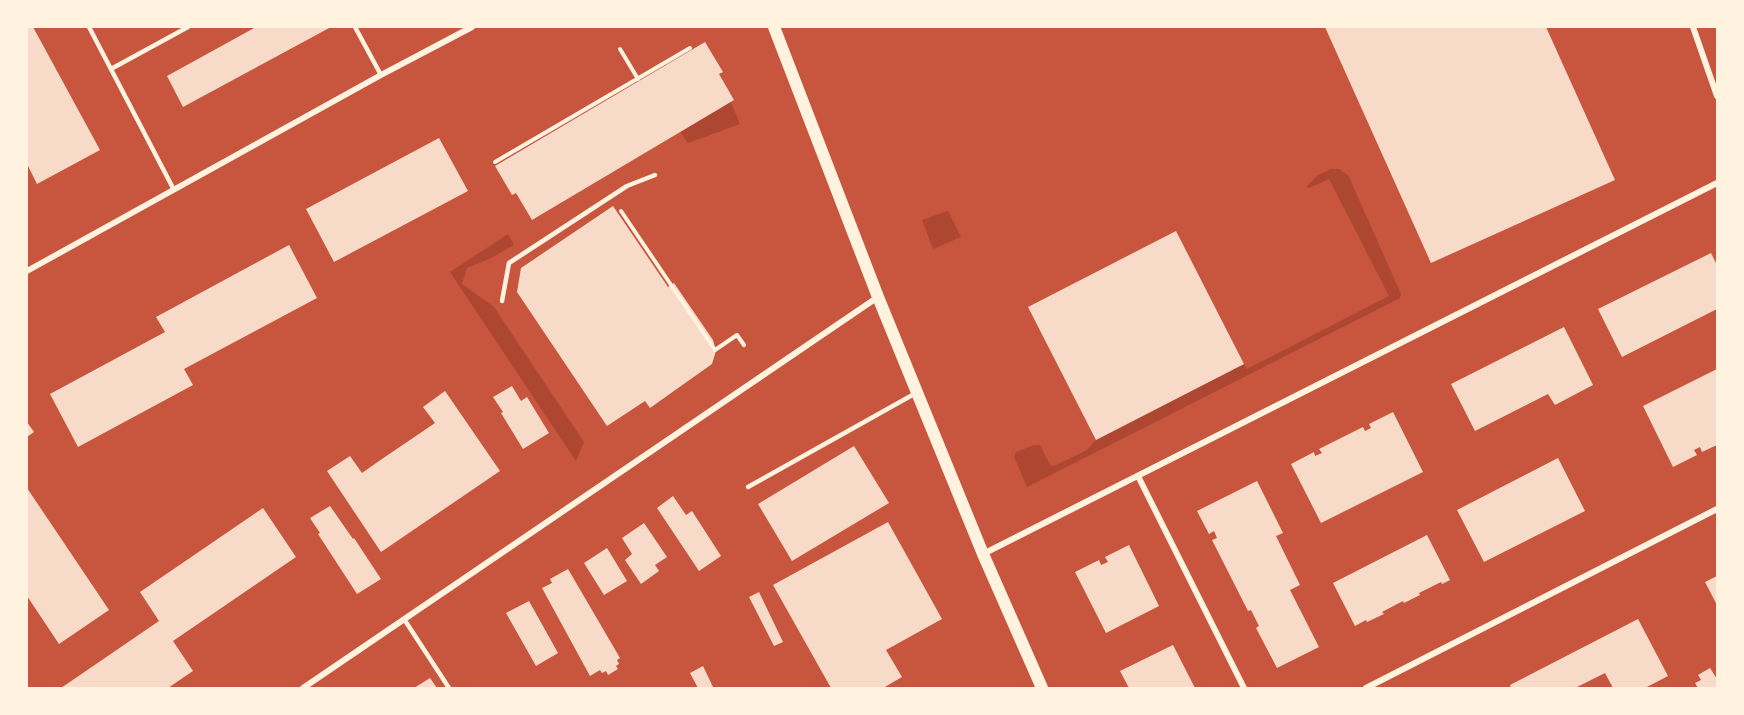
<!DOCTYPE html>
<html>
<head>
<meta charset="utf-8">
<style>
  body { margin:0 }
  #map { position:relative; width:1744px; height:715px; overflow:hidden; background:#c8553d; font-family:Arial,sans-serif }
  canvas { display:block }
  .frame { position:absolute; inset:0; border:28px solid #fff3e0; pointer-events:none }
</style>
</head>
<body>
<div id="map">
<canvas width="1744" height="715"></canvas>
<div class="frame"></div>
</div>
<script>
const context = document.querySelector('canvas').getContext('2d');
context.lineJoin = 'round';
function fill(path, color) { context.fillStyle = color; context.fill(path, 'evenodd'); }
const toPath = rows => new Path2D(rows.map(r => 'M' + r).join(''));
function trace(path, color, width, dash) { context.strokeStyle = color; context.lineWidth = width; context.lineCap = dash ? 'butt' : 'round'; context.setLineDash(dash || []); context.stroke(path); }
fill(toPath([
  [731,102,740,124,688,143,680,132],
  [1331,169,1339,169,1348,175,1401,294,1400,298,1027,487,1014,457,1016,452,1034,445,1040,445,1050,465,1054,466,1087,450,1096,440,1244,364,1247,369,1389,296,1329,179,1309,188,1306,187,1318,175],
  [948,211,961,237,933,249,922,220],
  [508,234,514,245,491,258,467,268,462,284,494,307,584,442,576,461,450,272]
]), '#ae4732');
fill(toPath([
  [27,27,33,27,100,150,37,184,27,164],
  [256,27,331,27,183,107,167,76],
  [1325,27,1546,27,1615,180,1431,263],
  [705,42,723,72,719,74,734,100,532,220,516,193,512,195,495,166],
  [439,138,468,191,334,262,306,209],
  [613,206,668,287,674,283,713,340,716,351,712,364,650,408,645,401,607,426,517,292,521,268],
  [1176,231,1244,364,1096,440,1028,307],
  [289,245,317,298,184,369,193,385,78,447,50,394,165,332,156,317],
  [1711,253,1717,265,1717,309,1622,357,1598,309],
  [1564,327,1593,385,1555,405,1548,394,1475,431,1451,384],
  [1717,369,1717,445,1702,452,1700,447,1694,450,1697,455,1673,467,1643,406],
  [512,386,521,401,527,397,549,433,523,449,501,413,503,412,493,397],
  [445,391,500,471,381,552,327,471,350,456,362,473,379,461,435,423,423,407],
  [1393,412,1423,472,1321,523,1291,464,1314,452,1315,456,1322,453,1319,449,1363,427,1365,431,1371,428,1369,424],
  [27,422,34,432,27,437],
  [854,446,889,503,792,561,758,504],
  [1558,458,1585,511,1484,562,1457,510],
  [1257,481,1283,533,1276,536,1300,585,1290,590,1319,647,1277,668,1256,628,1259,626,1251,610,1248,611,1212,540,1217,538,1214,531,1209,534,1197,511],
  [27,488,109,610,59,644,27,596],
  [673,496,686,515,692,511,721,556,699,571,657,508],
  [330,506,353,539,354,538,381,579,357,594,318,534,320,533,310,518],
  [263,508,296,557,173,641,193,671,168,688,61,688,159,621,140,592],
  [888,522,942,619,886,650,902,677,883,688,831,688,773,585],
  [644,523,667,557,655,565,659,571,641,584,625,560,632,554,622,538],
  [1427,535,1450,580,1442,584,1441,582,1419,593,1420,595,1404,603,1403,601,1382,612,1384,614,1367,622,1366,620,1355,626,1333,583],
  [1129,545,1159,606,1106,633,1075,572,1099,560,1101,565,1108,562,1105,557],
  [607,548,627,581,604,595,584,563],
  [568,569,620,658,617,660,619,664,616,666,618,669,608,675,606,671,602,673,600,670,590,676,542,588,552,583,550,579],
  [1717,576,1717,605,1705,582],
  [759,592,783,642,774,646,749,597],
  [529,601,558,653,536,666,506,613],
  [1638,619,1668,676,1645,688,1613,688,1605,673,1575,688,1511,688,1510,685],
  [1173,645,1195,688,1129,688,1120,671],
  [703,666,713,687,711,688,698,688,690,673],
  [1710,668,1717,679,1717,688,1698,688,1695,683,1701,680,1698,675],
  [430,678,437,688,414,688]
]), '#f7dbc8');
trace(toPath([
  [620,49,638,79],
  [495,162,690,48],
  [621,211,715,350,737,335,744,345]
]), '#fff3e0', 4);
trace(toPath([
  [89,27,174,190],
  [355,27,381,75],
  [111,69,188,27],
  [502,301,509,263,627,186,655,175],
  [748,487,916,393],
  [404,619,449,688]
]), '#fff3e0', 4.5);
trace(toPath([
  [1693,27,1717,96],
  [27,271,381,75,472,27],
  [1138,476,1244,688],
  [983,554,1717,183],
  [303,688,878,297],
  [1366,688,1717,509]
]), '#fff3e0', 6);
trace(toPath([
  [774,27,878,297,983,554,1042,688]
]), '#fff3e0', 12);
</script>
</body>
</html>
